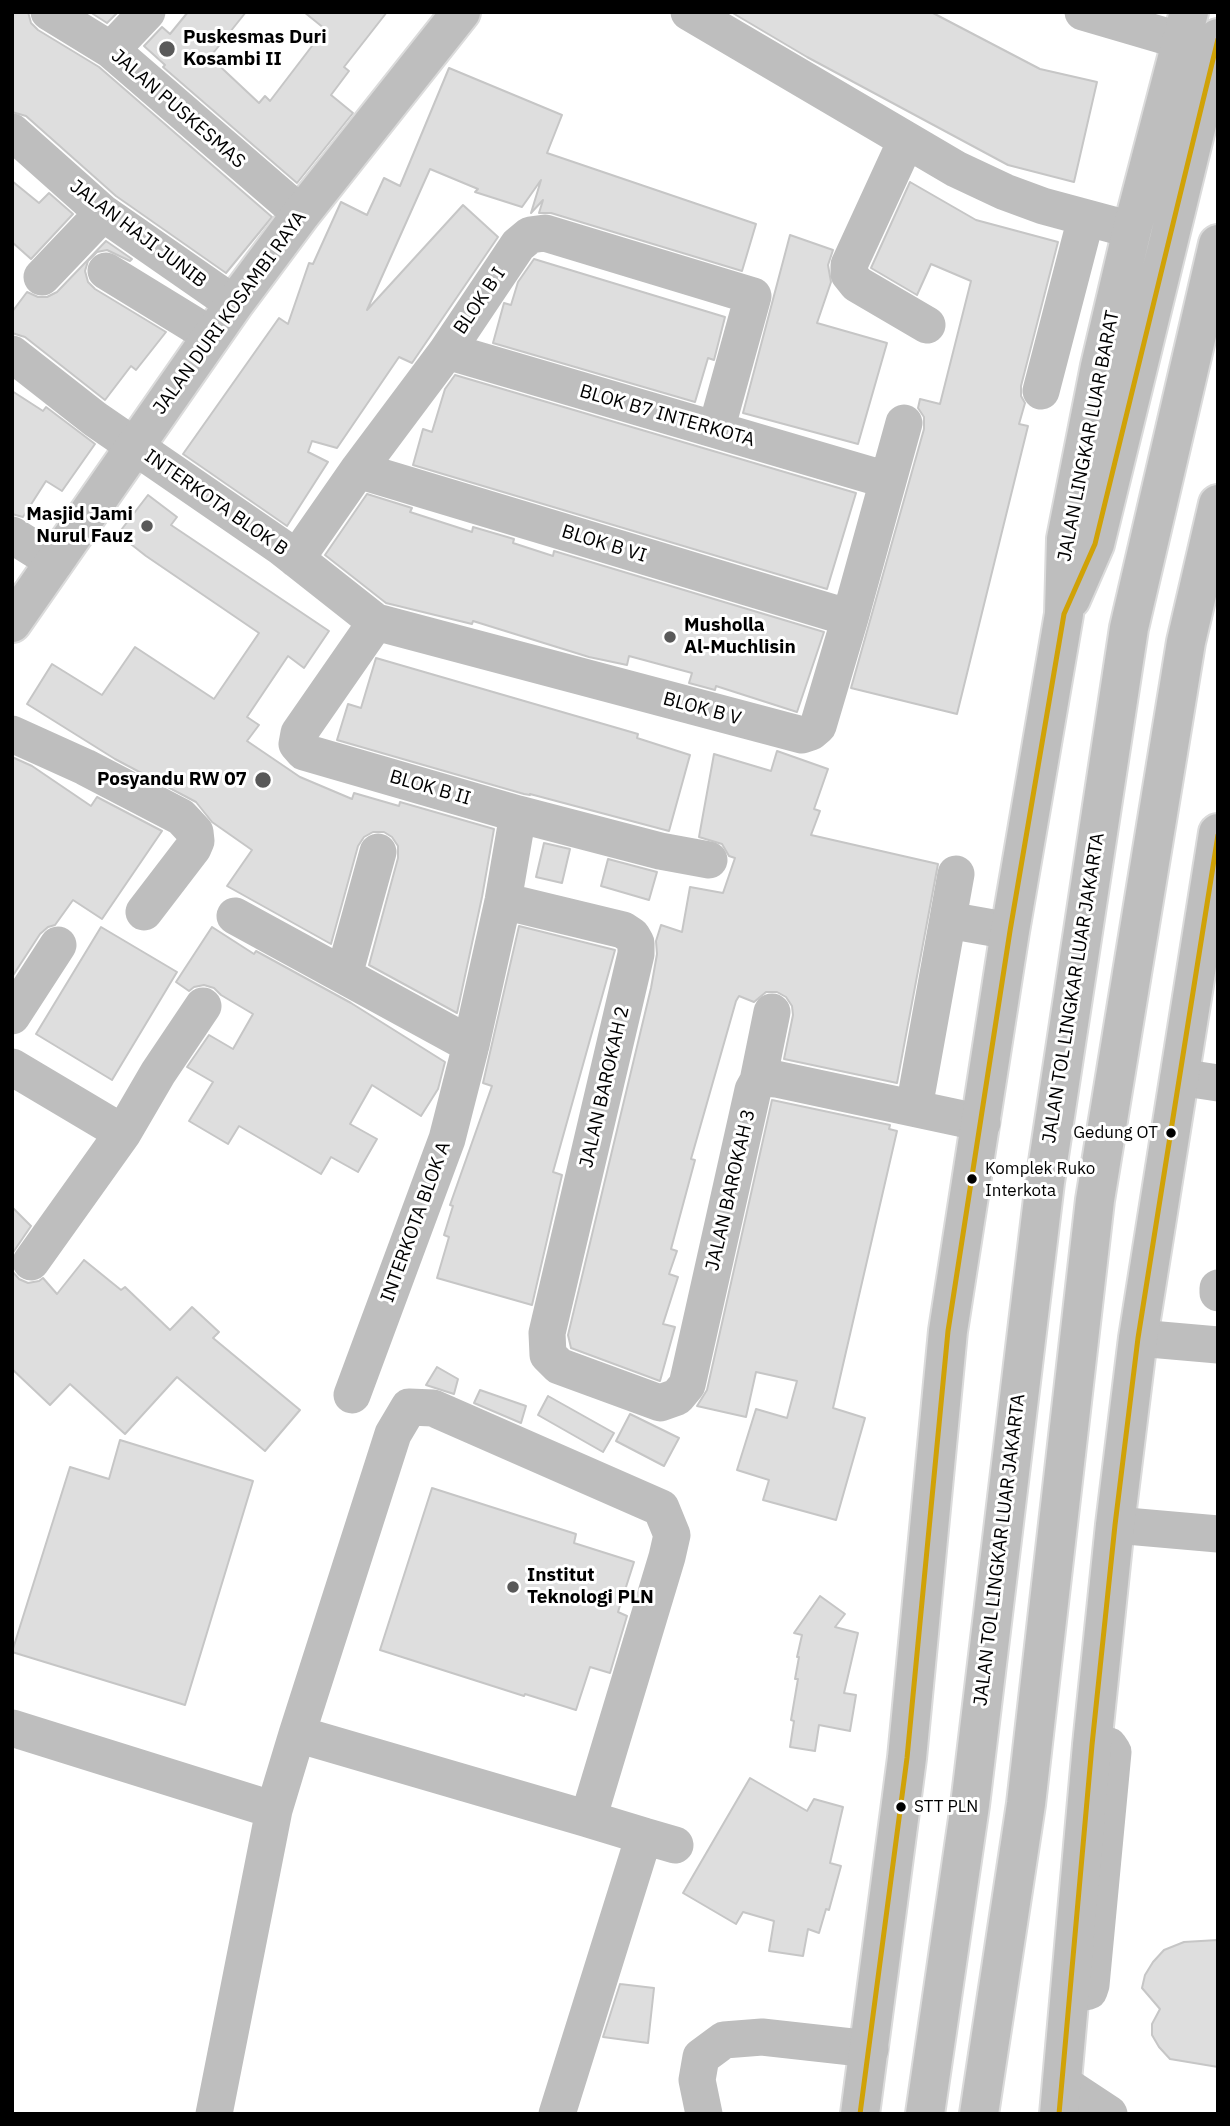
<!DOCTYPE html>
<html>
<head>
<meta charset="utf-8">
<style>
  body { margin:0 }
  #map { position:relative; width:1230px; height:2126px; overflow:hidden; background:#fff; font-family:"IBM Plex Sans",sans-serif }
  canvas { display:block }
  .frame { position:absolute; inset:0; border:14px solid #000; pointer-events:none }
</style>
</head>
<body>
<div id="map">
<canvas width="1230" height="2126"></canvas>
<div class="frame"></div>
</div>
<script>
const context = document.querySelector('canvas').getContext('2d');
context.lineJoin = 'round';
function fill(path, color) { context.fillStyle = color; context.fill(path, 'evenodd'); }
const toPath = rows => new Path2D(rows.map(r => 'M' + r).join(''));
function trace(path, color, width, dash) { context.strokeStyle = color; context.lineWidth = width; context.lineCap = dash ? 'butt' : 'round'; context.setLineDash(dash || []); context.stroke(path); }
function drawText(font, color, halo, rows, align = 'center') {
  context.font = font + ' "IBM Plex Sans",sans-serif'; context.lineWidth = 6; context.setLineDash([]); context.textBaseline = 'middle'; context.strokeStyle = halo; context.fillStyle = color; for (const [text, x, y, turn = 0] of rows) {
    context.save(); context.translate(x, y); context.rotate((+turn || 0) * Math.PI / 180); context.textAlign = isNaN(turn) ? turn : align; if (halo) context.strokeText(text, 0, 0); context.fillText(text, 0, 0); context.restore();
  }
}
const building = toPath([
  [12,12,28,12,31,23,38,30,99,67,272,217,226,273,116,196,26,116,12,112,12,12],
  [90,12,118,12,107,23,90,12],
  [188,12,246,12,210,57,259,103,265,96,270,101,325,29,304,12,387,12,344,67,349,71,331,95,353,113,297,183,163,67,165,65,144,46,162,27,170,34,188,12],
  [731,12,931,12,1040,69,1097,82,1074,182,1008,165,807,57,731,12],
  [449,68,562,115,547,153,756,224,742,271,551,213,539,213,543,200,531,213,541,180,522,207,475,192,478,189,430,169,367,310,463,205,498,237,412,363,399,357,337,448,312,441,308,452,328,462,287,526,183,454,279,318,288,324,309,263,313,264,341,202,367,215,384,178,400,186,449,68],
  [12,181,39,203,49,193,73,214,31,259,12,242,12,181],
  [910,182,976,220,1058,242,1021,386,1021,396,1025,403,1019,424,1028,426,957,714,851,688,924,429,924,417,918,408,920,399,940,404,971,281,931,264,917,295,871,268,910,182],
  [790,235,833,250,828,265,831,282,817,323,887,343,858,444,743,413,790,235],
  [106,241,132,259,130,261,107,250,97,252,88,261,85,271,88,282,95,289,166,332,136,370,131,366,105,400,25,337,12,333,12,312,27,292,38,297,47,297,57,292,106,241],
  [534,259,725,317,714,360,708,358,695,402,493,343,504,303,511,305,518,282,534,259],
  [455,375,856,493,827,589,413,465,423,429,432,432,445,389,455,375],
  [12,391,43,411,46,407,95,444,62,491,46,481,23,517,12,514,12,391],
  [367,494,412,508,410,512,472,532,473,527,514,539,513,543,553,556,554,551,824,632,797,712,716,686,715,690,689,683,692,673,629,656,627,665,589,657,473,621,472,624,386,603,325,555,367,494],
  [148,495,177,517,171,525,329,631,304,668,288,656,247,717,259,725,247,741,300,777,352,799,354,793,399,806,400,802,494,829,482,897,457,1013,369,965,398,858,398,846,392,837,384,832,373,832,364,837,358,846,331,944,227,886,252,850,212,822,196,802,115,759,27,704,52,664,102,695,135,647,214,699,259,633,146,556,118,534,148,495],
  [376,658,638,734,637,738,690,755,669,831,530,794,530,795,524,794,337,740,348,704,361,708,376,658],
  [777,751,828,769,814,809,820,811,811,835,938,864,897,1083,784,1059,793,1015,792,1006,786,997,777,992,766,992,754,1002,739,996,736,1001,691,1159,695,1160,671,1249,677,1251,669,1274,678,1277,663,1324,675,1327,660,1381,571,1348,568,1335,651,988,657,954,656,941,661,925,682,932,690,887,723,893,735,858,729,856,722,844,699,837,714,754,771,771,777,751],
  [12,757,32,766,91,806,97,797,162,831,102,919,73,900,55,925,48,927,40,934,12,977,12,757],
  [544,843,570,849,562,883,536,877,544,843],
  [608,859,657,872,649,900,601,886,608,859],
  [519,926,615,950,553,1172,562,1175,532,1305,437,1278,449,1237,444,1235,453,1206,450,1205,492,1086,483,1083,519,926],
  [101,927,177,972,112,1080,36,1034,101,927],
  [212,927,254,954,256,951,351,1003,445,1062,438,1089,421,1116,372,1085,350,1124,377,1139,358,1172,331,1157,321,1174,239,1126,228,1144,189,1121,213,1082,187,1067,209,1035,233,1049,253,1014,221,995,214,988,204,985,194,987,189,991,176,982,212,927],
  [772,1100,890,1125,889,1129,897,1131,833,1408,865,1418,836,1520,763,1500,769,1480,737,1470,756,1409,787,1418,797,1381,756,1372,746,1417,697,1406,707,1390,772,1100],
  [12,1207,31,1226,12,1254,12,1207],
  [84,1260,121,1290,125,1287,170,1330,192,1307,219,1332,213,1338,300,1410,265,1451,177,1377,125,1434,70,1384,50,1405,12,1369,12,1271,19,1279,28,1283,39,1281,43,1278,57,1294,84,1260],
  [437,1367,458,1379,454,1394,426,1385,437,1367],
  [480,1390,526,1406,521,1423,474,1403,480,1390],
  [548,1396,614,1433,603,1452,538,1415,548,1396],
  [630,1414,679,1438,664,1466,616,1441,630,1414],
  [120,1440,253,1481,185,1705,12,1652,70,1467,109,1479,120,1440],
  [432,1488,576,1534,574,1543,634,1562,618,1612,627,1616,610,1673,590,1667,576,1710,525,1694,524,1696,380,1650,432,1488],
  [820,1596,845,1614,835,1627,858,1633,844,1693,856,1695,850,1731,819,1725,815,1751,790,1747,794,1721,791,1720,798,1679,795,1679,799,1657,797,1657,802,1635,794,1633,820,1596],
  [750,1778,807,1811,814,1799,843,1807,830,1863,841,1866,829,1910,826,1909,819,1933,808,1929,803,1956,769,1951,774,1921,743,1912,736,1924,683,1893,750,1778],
  [1218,1940,1218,2067,1170,2059,1159,2047,1152,2035,1152,2024,1160,2009,1142,1988,1145,1975,1153,1962,1164,1950,1184,1942,1218,1940],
  [620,1984,654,1988,648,2043,603,2037,620,1984]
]);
fill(building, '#dedede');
trace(building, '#c6c6c6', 2);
const major = toPath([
  [1071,599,1095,544,1218,38],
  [12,623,234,304,301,214,461,12],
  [860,2114,907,1758,948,1331,1010,931,1064,614,1066,539,1100,366,1132,230,1189,12],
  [1059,2114,1092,1745,1115,1525,1138,1338,1218,833]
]);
const highway = toPath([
  [925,2114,970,1805,1045,1182,1129,628,1218,244],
  [979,2114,1026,1804,1095,1200,1186,642,1218,504]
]);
trace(major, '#dbdbdb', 42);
trace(highway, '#dbdbdb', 42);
trace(toPath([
  [49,12,111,50,301,214],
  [689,12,956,169,1005,192,1043,206,1132,230],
  [1083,12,1182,41],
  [111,50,147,12],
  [12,132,103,213,234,304],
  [906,141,849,265,849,274,857,284,927,325],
  [106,271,212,336],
  [42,277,103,213],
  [447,351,887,480],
  [12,354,95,419,281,547,376,622,802,735,811,732,818,726,850,618,904,423],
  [1041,391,1086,218],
  [358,470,850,618],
  [12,535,55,562],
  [296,559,358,470,447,351,518,245,530,235,545,233,753,296,716,430],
  [376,622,299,733,297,744,304,752,518,814,660,851,709,860],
  [12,734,85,767,181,817,195,832,196,841,193,848,144,912],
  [503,901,623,930,632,936,636,943,636,954,547,1333,548,1355,559,1366,660,1403,677,1397,687,1385,753,1090,758,1081,767,1078,776,1079,982,1123],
  [235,916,471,1045],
  [948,920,1010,931],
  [344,975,378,852],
  [12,1016,58,945],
  [12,1067,123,1133],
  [1179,1077,1218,1083],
  [758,1081,772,1012],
  [914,1108,956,874],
  [31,1262,123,1133,158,1073,203,1006],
  [1218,1288,1218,1293],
  [1138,1338,1218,1345],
  [352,1395,447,1139,471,1045,503,901,518,814],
  [1115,1525,1218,1534],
  [12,1728,274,1810],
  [644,1836,675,1845],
  [1070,1991,1084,1992,1089,1991,1091,1985,1113,1752,1109,1746,1092,1745],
  [1062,2083,1109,2114],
  [214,2114,274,1810,297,1734,393,1434,409,1407,433,1408,661,1508,672,1535,667,1557,588,1819,297,1734],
  [557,2114,644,1836,588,1819],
  [704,2114,697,2080,701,2057,724,2040,762,2037,870,2049]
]), '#bebebe', 37);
trace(major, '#bebebe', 38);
trace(highway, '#bebebe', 38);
trace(toPath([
  [860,2114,907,1758,948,1331,1010,931,1064,614,1095,544,1218,39],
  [1059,2114,1092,1745,1115,1525,1138,1338,1218,835]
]), '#d0a207', 5);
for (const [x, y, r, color] of [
  [167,49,9,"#595959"],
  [147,526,7,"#595959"],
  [670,637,7,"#595959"],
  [263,780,9,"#595959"],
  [1171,1133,6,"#000"],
  [972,1179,6,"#000"],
  [513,1587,7,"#595959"],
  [901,1807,6,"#000"]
]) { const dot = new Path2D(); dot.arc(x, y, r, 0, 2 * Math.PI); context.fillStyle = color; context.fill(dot); trace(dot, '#fff', 2.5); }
drawText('17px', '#000', '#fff', [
  ["Gedung OT",1158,1133,"right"],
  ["Komplek Ruko",985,1169],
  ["Interkota",985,1191],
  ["STT PLN",914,1807]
], 'left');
drawText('bold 19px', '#000', '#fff', [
  ["Puskesmas Duri",183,38],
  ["Kosambi II",183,60],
  ["Masjid Jami",133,515,"right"],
  ["Nurul Fauz",133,537,"right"],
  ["Musholla",684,626],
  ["Al-Muchlisin",684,648],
  ["Posyandu RW 07",247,780,"right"],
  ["Institut",527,1576],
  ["Teknologi PLN",527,1598]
], 'left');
drawText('19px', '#000', '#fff', [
  ["JALAN PUSKESMAS",178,109,41],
  ["JALAN HAJI JUNIB",138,234,37],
  ["BLOK B I",480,301,-56],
  ["JALAN DURI KOSAMBI RAYA",230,313,-54],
  ["BLOK B7 INTERKOTA",667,416,16],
  ["JALAN LINGKAR LUAR BARAT",1089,436,-79],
  ["INTERKOTA BLOK B",216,503,35],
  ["BLOK B VI",604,544,17],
  ["BLOK B V",702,709,15],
  ["BLOK B II",430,788,16],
  ["JALAN TOL LINGKAR LUAR JAKARTA",1074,988,-81],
  ["JALAN BAROKAH 2",605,1087,-77],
  ["JALAN BAROKAH 3",731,1190,-77],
  ["INTERKOTA BLOK A",416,1222,-70],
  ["JALAN TOL LINGKAR LUAR JAKARTA",1000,1550,-83]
]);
</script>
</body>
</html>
